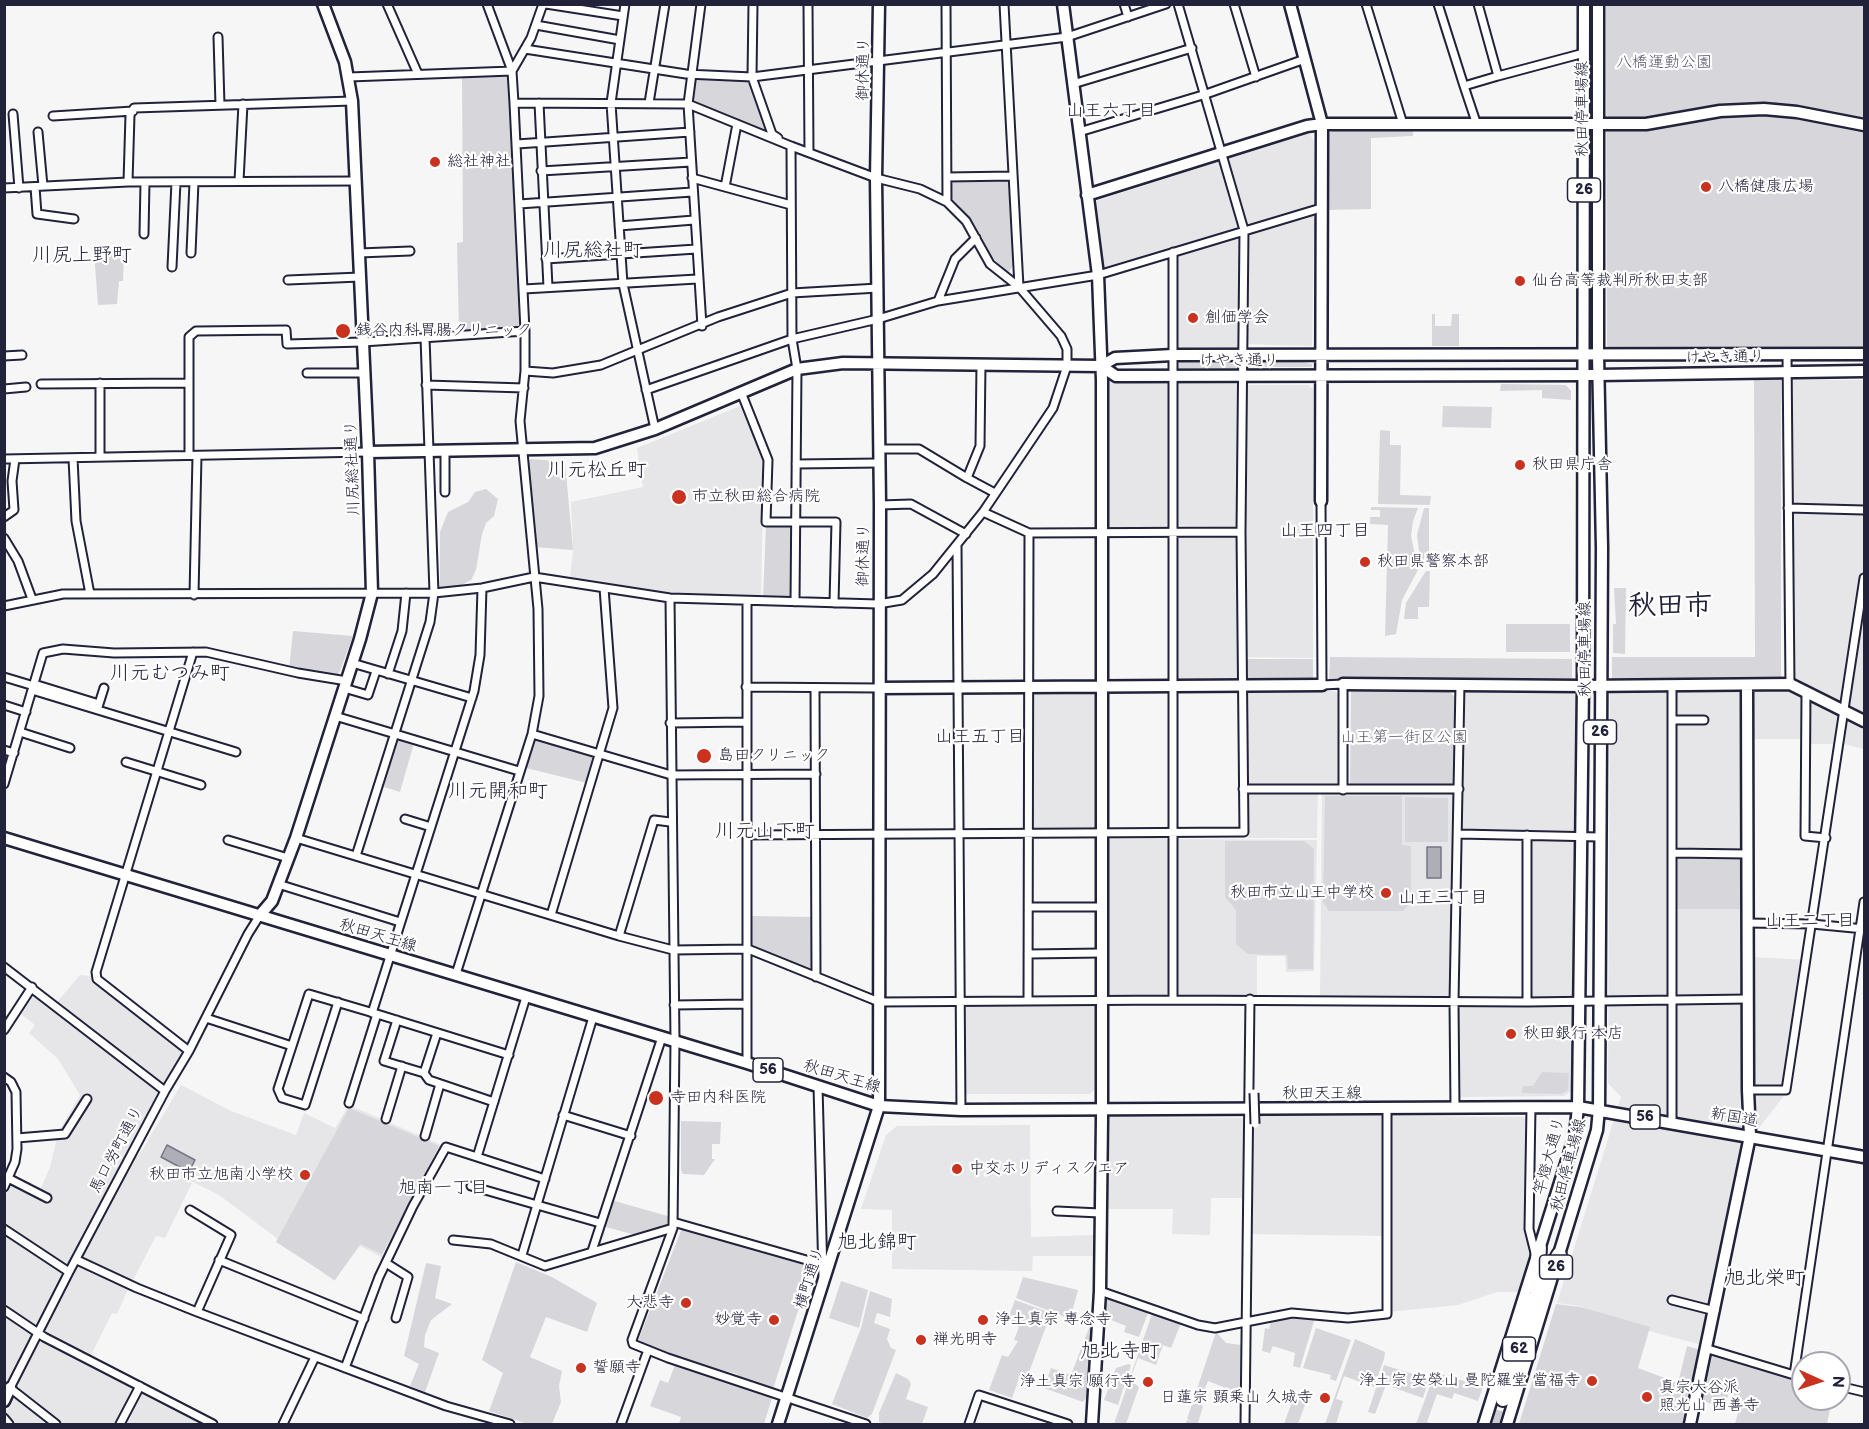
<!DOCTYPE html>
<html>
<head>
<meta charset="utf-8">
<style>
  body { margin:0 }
  #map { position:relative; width:1869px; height:1429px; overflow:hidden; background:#f6f6f7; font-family:"Balsamiq Sans",sans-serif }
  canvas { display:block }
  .frame { position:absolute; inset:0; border:6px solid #22223b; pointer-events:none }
  .north { position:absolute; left:1791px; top:1351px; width:60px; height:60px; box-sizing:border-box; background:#fff; border:2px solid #a7a7b1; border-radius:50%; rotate:93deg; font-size:16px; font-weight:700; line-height:24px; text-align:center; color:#22223b }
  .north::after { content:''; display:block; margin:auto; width:21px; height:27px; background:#c8321e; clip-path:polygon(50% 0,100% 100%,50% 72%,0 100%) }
</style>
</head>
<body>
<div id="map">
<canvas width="1869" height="1429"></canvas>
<div class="frame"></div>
<div class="north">N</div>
</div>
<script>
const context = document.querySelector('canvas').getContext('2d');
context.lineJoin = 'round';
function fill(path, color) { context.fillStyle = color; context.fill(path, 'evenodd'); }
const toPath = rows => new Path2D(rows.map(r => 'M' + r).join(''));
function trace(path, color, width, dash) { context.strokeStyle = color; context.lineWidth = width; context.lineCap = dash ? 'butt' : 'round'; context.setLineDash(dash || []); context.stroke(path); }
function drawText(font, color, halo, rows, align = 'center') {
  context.font = font + ' "Balsamiq Sans","Klee One",sans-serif'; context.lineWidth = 4.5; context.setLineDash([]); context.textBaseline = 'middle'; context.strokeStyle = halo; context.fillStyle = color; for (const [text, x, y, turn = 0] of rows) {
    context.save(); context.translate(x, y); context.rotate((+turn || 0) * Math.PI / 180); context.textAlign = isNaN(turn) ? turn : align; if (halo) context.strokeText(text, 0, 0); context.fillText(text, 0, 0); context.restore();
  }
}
fill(toPath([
  [1305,133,1309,133,1314,141,1314,203,1311,207,1251,225,1245,222,1229,158],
  [1221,161,1241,226,1239,229,1105,270,1101,266,1094,204,1096,201],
  [1311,214,1314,217,1312,346,1243,344,1247,235,1252,229],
  [1237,235,1240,238,1238,347,1174,347,1175,255],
  [1792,380,1864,380,1864,749,1844,744,1804,744,1804,739,1753,739,1754,692,1789,692,1792,681],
  [1109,382,1170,384,1168,524,1166,528,1110,528,1106,526,1107,385],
  [1175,383,1240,384,1239,523,1234,528,1175,525],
  [1245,385,1308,385,1313,389,1313,658,1245,657],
  [740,406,764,460,761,596,669,593,570,579,573,550,571,502,643,487,637,448],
  [1181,537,1236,538,1239,541,1240,676,1234,681,1178,681,1174,675,1174,543],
  [1469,689,1579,690,1577,832,1462,830,1464,694],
  [1251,690,1335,691,1339,695,1340,783,1336,788,1318,788,1317,838,1249,838,1246,835,1246,694],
  [1035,691,1091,692,1096,697,1096,826,1091,832,1037,832,1033,826,1032,694],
  [1752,691,1750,957,1807,960,1787,1092,1744,1147,1706,1346,1656,1333,1580,1306,1557,1303,1621,1097,1608,1083,1610,692],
  [1322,793,1454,793,1450,993,1444,999,1320,998],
  [1115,836,1163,837,1169,841,1168,992,1165,998,1111,998,1108,994,1108,840],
  [1173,839,1317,840,1314,971,1286,972,1285,956,1257,956,1257,996,1175,997],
  [1534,839,1576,839,1576,997,1533,998,1530,995,1530,843],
  [80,975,92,976,186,1051,164,1088,57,1002],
  [37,997,162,1093,68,1268,5,1227,5,1197,13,1178,40,1190,50,1167,58,1133,80,1095,58,1059,29,1033,35,1025,21,1014,32,998],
  [968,1004,1094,1005,1097,1010,1095,1089,1090,1094,962,1094,962,1007],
  [1461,1006,1577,1006,1576,1080,1573,1090,1564,1096,1458,1097,1458,1009],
  [181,1085,231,1111,296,1135,304,1113,335,1128,349,1105,446,1147,387,1260,360,1246,334,1281,219,1195,159,1165,192,1183,165,1238,156,1236,131,1284,81,1260,136,1155,139,1155],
  [1249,1116,1384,1116,1385,1236,1248,1234],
  [1389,1116,1529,1117,1533,1250,1520,1292,1497,1292,1458,1305,1389,1312],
  [1107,1117,1243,1118,1243,1198,1211,1198,1210,1235,1172,1234,1173,1209,1105,1209],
  [1030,1125,1031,1237,1095,1235,1094,1256,1033,1256,1032,1271,892,1269,892,1210,861,1209,886,1135,897,1126],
  [4,1233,65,1274,37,1329,5,1308],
  [82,1264,129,1287,117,1314,112,1313,89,1359,43,1335,77,1267],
  [5,1316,35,1335,5,1392],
  [45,1340,137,1387,117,1424,61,1424,20,1391,18,1382,39,1343],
  [138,1391,203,1424,121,1424],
  [15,1398,18,1398,50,1424,11,1424,5,1415]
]), '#e6e6e9');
fill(toPath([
  [1606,5,1864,5,1864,350,1612,350,1607,346],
  [692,72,752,77,772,133,791,146,688,104],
  [505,74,509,77,521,328,459,332,457,243,463,242,462,76],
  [1413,129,1413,136,1371,138,1371,209,1325,210,1327,143,1329,133,1336,130],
  [1005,179,1008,181,1014,264,1009,272,1005,271,989,254,976,231,950,195,952,181],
  [94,252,124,255,123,281,119,281,117,304,98,305],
  [1432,314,1435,314,1435,326,1451,326,1452,314,1459,314,1459,346,1432,346],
  [1253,361,1303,362,1312,364,1312,367,1253,367,1249,364],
  [1178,362,1228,363,1237,365,1236,368,1178,368,1174,364],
  [1754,378,1781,378,1781,679,1612,679,1612,657,1755,657],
  [1501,384,1566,385,1571,391,1571,400,1542,398,1542,390,1500,391],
  [1443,406,1492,407,1491,428,1442,427],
  [1380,430,1390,431,1390,445,1401,445,1400,495,1431,496,1430,505,1378,504],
  [531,459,565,462,573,550,534,547,525,465],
  [486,489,498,499,494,516,486,523,482,534,476,570,471,580,456,588,440,587,440,532,448,512,468,502,475,492],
  [1371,507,1418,508,1413,521,1411,536,1418,570,1402,600,1396,634,1385,636,1388,525,1370,524,1370,517,1380,517,1380,510,1371,510],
  [1424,508,1429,508,1429,562,1423,560,1419,551,1417,535],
  [766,525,792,525,792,598,763,598],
  [1426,571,1430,571,1429,607,1418,607,1418,619,1404,619,1406,603],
  [1614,588,1626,588,1625,654,1613,653,1613,624,1616,624],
  [1506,624,1570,624,1570,652,1506,652],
  [293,631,353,636,338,676,289,669],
  [1330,657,1572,659,1572,683,1329,681],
  [1246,659,1313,659,1313,682,1246,682],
  [1351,689,1448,690,1457,699,1457,786,1350,785],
  [404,740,414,743,400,792,384,787,397,741],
  [536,740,595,758,587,783,526,768],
  [1325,796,1402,796,1402,845,1411,846,1411,902,1403,911,1329,911,1323,902],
  [1405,797,1448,798,1448,842,1405,842],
  [1225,841,1304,841,1314,849,1313,969,1288,969,1287,955,1248,954,1236,944,1236,910,1225,897],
  [1677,857,1743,857,1743,909,1676,909],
  [751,916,812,917,812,965,809,969,750,944],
  [1542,1072,1569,1073,1568,1090,1561,1094,1522,1093,1523,1086,1533,1086],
  [349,1108,439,1146,382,1254,360,1244,335,1280,276,1242],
  [681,1121,721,1122,720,1144,712,1144,712,1159,715,1159,704,1175,683,1174,681,1170],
  [611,1200,671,1217,670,1227,639,1236,602,1226],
  [682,1228,812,1267,773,1389,738,1378,737,1374,700,1365,638,1341],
  [516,1262,552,1277,597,1303,587,1332,546,1317,530,1357,562,1371,559,1386,561,1402,552,1424,527,1424,489,1411,503,1373,482,1360],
  [426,1263,441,1266,435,1298,452,1304,431,1320,425,1335,424,1347,439,1353,425,1392,410,1386,419,1364,404,1356],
  [1023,1277,1078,1290,1070,1319,1016,1298],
  [841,1281,868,1290,859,1328,829,1318],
  [870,1291,892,1299,890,1317,877,1313,874,1323,890,1329,887,1339,891,1348,896,1350,872,1414,867,1418,832,1404,861,1328],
  [1106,1297,1149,1310,1139,1337,1124,1332,1126,1326,1106,1318],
  [1015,1300,1051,1313,1028,1375,1021,1373,1012,1398,989,1390,1002,1355,1008,1357,1018,1341,1014,1340,1019,1327,1007,1322],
  [1556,1304,1581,1307,1650,1327,1638,1368,1678,1383,1687,1346,1701,1350,1684,1424,1519,1424],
  [1153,1311,1181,1323,1171,1348,1163,1345,1156,1365,1138,1358,1130,1380,1139,1387,1126,1424,1114,1424],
  [1293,1317,1315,1318,1300,1368,1293,1366,1295,1353,1273,1346,1270,1353,1262,1351,1265,1328,1269,1329,1271,1320],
  [1092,1320,1087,1397,1083,1402,1044,1388,1051,1368,1071,1375],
  [1316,1328,1351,1340,1336,1381,1330,1379,1331,1375,1303,1368],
  [1216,1332,1226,1343,1242,1345,1241,1394,1208,1381,1199,1404,1203,1406,1198,1423,1200,1424,1185,1424,1187,1420,1191,1421,1187,1419],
  [1355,1339,1385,1352,1384,1359,1374,1387,1344,1376,1336,1399,1343,1401,1336,1424,1325,1424],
  [1716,1353,1803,1381,1803,1399,1832,1399,1827,1424,1735,1424,1742,1398,1729,1393,1724,1407,1702,1401,1713,1354],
  [1128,1364,1131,1365,1118,1405,1104,1400,1116,1368],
  [675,1365,772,1398,764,1424,679,1424,681,1417,650,1406,660,1380,668,1383],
  [1384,1365,1429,1379,1423,1398,1386,1385,1375,1414,1368,1412],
  [1435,1372,1483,1387,1478,1401,1454,1393,1452,1399,1437,1394,1427,1422,1432,1424,1416,1424],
  [896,1373,908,1379,911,1384,906,1399,928,1407,922,1424,887,1424,879,1422,879,1413],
  [1295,1393,1303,1396,1302,1401,1306,1402,1298,1424,1284,1424]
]), '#d7d7db');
const water = toPath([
  [1427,847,1441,847,1441,878,1427,878,1427,847],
  [167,1145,195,1160,189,1172,161,1157,167,1145]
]);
fill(water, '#aeaeb7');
trace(water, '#767685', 1.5);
trace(toPath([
  [1496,1424,1503,1399]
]), '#ccccd1', 14, [14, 7]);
const street = toPath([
  [387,4,418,74],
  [546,4,623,16],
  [625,4,611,103,623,284,655,429],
  [701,4,688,104,702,326],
  [753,4,752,77,772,134,778,138],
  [808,4,809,152],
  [946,4,947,202],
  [1004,4,1019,287],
  [1124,4,1128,17],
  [1234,4,1256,77],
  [1366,4,1403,124],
  [1438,4,1464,86],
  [536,25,620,40],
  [218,37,220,105],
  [525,49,686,74,752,77,1067,37,1166,4],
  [512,71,531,38,543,4],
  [1498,76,1584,53],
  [349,77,512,71],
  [1073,84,1192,48],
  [539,103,548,287],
  [649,103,665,4],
  [13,114,19,188],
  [53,116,133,111],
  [1477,125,1464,86,1498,76,1478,4],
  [38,132,43,186],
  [1079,132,1206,94,1305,59],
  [517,144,690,132],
  [791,146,792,339,797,369,795,602],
  [541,171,691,162],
  [947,177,1013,176],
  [692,178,791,205],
  [239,181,243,104],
  [128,182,130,115,134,108,352,101],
  [35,187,37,214,74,219],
  [725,187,737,124],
  [4,188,128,182,356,181],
  [519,204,692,192],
  [619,226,694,220],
  [144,234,145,182],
  [191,253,194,182],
  [359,253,410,251],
  [546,259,696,249],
  [172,267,176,182],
  [288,280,360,277],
  [524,289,697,279],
  [938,301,955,259,976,238],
  [1787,354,1790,684],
  [4,356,22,355],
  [981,364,980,446,967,478,995,493],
  [525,371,553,373,601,365,718,317,792,293,878,288],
  [307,373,365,373],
  [100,383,100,457],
  [41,384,189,383],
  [426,385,524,388],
  [4,389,26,387],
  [646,390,792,339,878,319,938,301,1098,275,1321,208],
  [741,392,768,460,766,522,836,522,834,603],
  [880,449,919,449,967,478],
  [445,451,445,492],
  [189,455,189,337,196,331,286,330,287,344,363,342,525,331],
  [73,458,76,521,90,594],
  [4,459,368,452],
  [796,464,880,463],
  [1321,501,1322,685,1343,684,1343,790],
  [880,505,911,504,966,534],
  [1788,508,1864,510],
  [983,512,1029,533,1241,532],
  [4,517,14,510,12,481,15,459],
  [4,538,18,561,32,599],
  [957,545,961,1110],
  [194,595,197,456],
  [670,598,675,1040,673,1228,632,1340,633,1344,668,1358,866,1424],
  [747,601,747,1063],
  [4,606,63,594,434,593,482,588,534,577,670,598,878,604,902,600,933,574,983,512,1053,408,1067,366,1067,349,1061,336,1019,287,990,264,966,221,947,202,920,189,876,178,791,146,688,104,514,103],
  [352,663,472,698],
  [388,674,402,631,406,593],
  [4,677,34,686],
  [34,684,99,704],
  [746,687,879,688],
  [344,688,368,695,376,671],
  [815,688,816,977],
  [32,690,236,752],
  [1806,692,1805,836,1826,838],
  [4,705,26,712],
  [98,707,104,688],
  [335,716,519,771],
  [1672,720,1704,720],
  [670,723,746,722],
  [20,732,70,748],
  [532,734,671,775,816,774],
  [4,750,14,753],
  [126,762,201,785],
  [4,784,43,653,63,649,114,653,206,652,298,673,347,681],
  [1243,789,1459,789],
  [405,819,431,827],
  [1459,834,1600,837],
  [746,835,1244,832,1241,532,1244,230,1178,4],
  [1527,835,1527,1002],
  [296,838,619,936,673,950,748,949,879,1002,1173,1000,1173,252],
  [228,840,288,858],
  [1673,853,1747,854],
  [356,856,430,622,434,593,425,337],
  [278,884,400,922],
  [1029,907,1102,907],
  [551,915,613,708,604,588],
  [1747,923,1812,924,1864,929],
  [619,936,654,820,670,822],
  [1028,954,1102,953],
  [4,967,165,1091],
  [456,974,532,734,539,696,538,609,520,421,525,371,525,331,514,103,512,71,487,4],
  [1173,1000,1527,1002,1748,999],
  [1028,1001,1029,533],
  [338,1002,305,1105,282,1098,278,1089,309,994,377,1014,509,1055],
  [674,1005,747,1004],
  [372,1013,474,691,480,655,482,588],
  [206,1018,292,1046],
  [397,1020,384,1061,424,1073,437,1033],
  [4,1030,32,987],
  [189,1051,97,979,96,972,193,652],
  [424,1073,429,1080,494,1102],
  [4,1077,11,1082,16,1092,17,1149,15,1162,4,1187],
  [818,1086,823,1276],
  [1748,1090,1786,1090,1864,578],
  [349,1103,377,1014],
  [1531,1107,1529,1229,1535,1253],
  [1455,1108,1454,1001,1460,684],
  [563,1115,631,1136],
  [386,1119,402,1066],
  [1672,1122,1672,685],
  [425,1136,440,1084],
  [17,1138,65,1134,87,1099],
  [477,1157,526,997],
  [8,1178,47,1198],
  [471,1186,600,1223],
  [190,1210,231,1235,197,1312],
  [1057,1211,1100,1213],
  [673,1222,824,1265],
  [4,1229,69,1272],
  [453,1240,491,1244,545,1266,673,1228],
  [592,1251,662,1037],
  [522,1255,593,1017],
  [77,1260,137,1288,197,1312,446,1406,510,1424],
  [219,1260,364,1319],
  [386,1263,408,1277,396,1318],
  [1100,1291,1198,1325,1215,1328,1292,1313,1348,1318,1387,1314,1387,1109],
  [1672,1300,1715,1311],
  [4,1310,44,1337,213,1424],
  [1708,1349,1794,1375],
  [345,1368,379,1277,413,1206,446,1147,545,1179],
  [1803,1377,1794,1375,1864,902],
  [1839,1386,1864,1392],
  [4,1418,9,1424],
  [56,1424,10,1388,69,1272,165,1091,189,1051,248,934,260,915],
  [120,1424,140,1386],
  [283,1424,315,1357],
  [621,1424,648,1350],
  [969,1424,979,1395,1068,1424],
  [1245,1424,1250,999]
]);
const secondary = toPath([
  [1063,4,1098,275,1102,380,1102,1119,1100,1291,1092,1424],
  [1290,4,1322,124,1321,501],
  [1087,195,1307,126,1322,124,1646,124,1720,111,1764,109,1797,112,1864,125],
  [1101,366,1115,358,1173,355,1864,354],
  [368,452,595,448,655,429,797,369,843,363,1101,366,1116,376,1598,375,1864,371],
  [1343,684,1583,686,1790,684,1864,721],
  [879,688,1322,685],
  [260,915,272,901,296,838,360,639,372,593,368,452,352,101,345,62,323,4],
  [4,1401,10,1388],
  [778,1424,879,1106,880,505,876,178,879,4],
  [1690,1424,1750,1136,1748,1090,1747,685]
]);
const primary = toPath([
  [4,838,747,1063,879,1106,961,1110,1578,1107,1864,1157],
  [1484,1424,1575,1135,1578,1107,1583,686,1584,4],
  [1507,1424,1597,1130,1599,1109,1602,548,1598,355,1598,4]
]);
const highway = toPath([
  [1536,1288,1539,1248],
  [1503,1399,1535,1299,1559,1255]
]);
trace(street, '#22223b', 11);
trace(secondary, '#22223b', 15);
trace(primary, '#22223b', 15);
trace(highway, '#22223b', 18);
trace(street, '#fff', 7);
trace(secondary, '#fff', 10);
trace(primary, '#fff', 10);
trace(highway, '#fff', 14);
const streetBridge = toPath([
  [1254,1093,1255,1124]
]);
trace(streetBridge, '#22223b', 11, []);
trace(streetBridge, '#fff', 7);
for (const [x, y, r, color] of [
  [435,162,6,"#c8321e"],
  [1706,187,6,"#c8321e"],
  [1520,281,6,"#c8321e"],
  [1193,318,6,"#c8321e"],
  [343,331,8,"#c8321e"],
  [1520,465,6,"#c8321e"],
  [679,497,8,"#c8321e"],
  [1365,562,6,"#c8321e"],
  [704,756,8,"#c8321e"],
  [1386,893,6,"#c8321e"],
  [1511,1034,6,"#c8321e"],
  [656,1098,8,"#c8321e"],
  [957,1169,6,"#c8321e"],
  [305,1175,6,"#c8321e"],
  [686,1303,6,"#c8321e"],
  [774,1320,6,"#c8321e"],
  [983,1320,6,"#c8321e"],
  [921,1340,6,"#c8321e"],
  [581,1368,6,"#c8321e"],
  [1592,1381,6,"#c8321e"],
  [1148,1382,6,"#c8321e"],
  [1647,1397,6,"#c8321e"],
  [1325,1398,6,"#c8321e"]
]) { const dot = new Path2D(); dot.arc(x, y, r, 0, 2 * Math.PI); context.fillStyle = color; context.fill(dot); trace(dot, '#fff', 2); }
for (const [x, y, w] of [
  [1584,190,33],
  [1600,732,33],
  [768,1070,30],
  [1645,1117,30],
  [1556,1267,33],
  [1519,1349,33]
]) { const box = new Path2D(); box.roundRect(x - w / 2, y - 12, w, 24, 4.5); context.fillStyle = '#fff'; context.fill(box); trace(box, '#22223b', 1.5); }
drawText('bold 15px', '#22223b', null, [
  ["26",1584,190],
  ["26",1600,732],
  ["56",768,1070],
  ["56",1645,1117],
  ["26",1556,1267],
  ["62",1519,1349]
]);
drawText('16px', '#58586b', '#fff', [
  ["八橋運動公園",1664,63],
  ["山王第一街区公園",1404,738]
]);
drawText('16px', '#22223b', '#fff', [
  ["御休通り",864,69,-89],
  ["秋田停車場線",1583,109,-90],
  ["けやき通り",1725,358,-1],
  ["けやき通り",1239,361],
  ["川尻総社通り",353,468,-92],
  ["御休通り",864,555,-89],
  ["秋田停車場線",1586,649,-90],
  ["秋田天王線",378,936,17],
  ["秋田天王線",842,1077,17],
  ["秋田天王線",1322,1094],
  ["新国道",1734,1118,10],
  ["馬口労町通り",117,1150,-62],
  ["竿燈大通り",1550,1156,-75],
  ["秋田停車場線",1569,1165,-75],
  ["横町通り",810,1278,-72]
]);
drawText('16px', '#22223b', '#fff', [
  ["総社神社",447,162],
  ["八橋健康広場",1718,187],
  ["仙台高等裁判所秋田支部",1532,281],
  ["創価学会",1205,318],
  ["銭谷内科胃腸クリニック",356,331],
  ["秋田県庁舎",1532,465],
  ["市立秋田総合病院",692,497],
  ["秋田県警察本部",1377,562],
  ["島田クリニック",718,756],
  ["秋田市立山王中学校",1374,893,"right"],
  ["秋田銀行 本店",1523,1034],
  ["寺田内科医院",670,1098],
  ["中交ホリディスクエア",969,1169],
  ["秋田市立旭南小学校",293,1175,"right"],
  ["大悲寺",674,1303,"right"],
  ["妙覚寺",762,1320,"right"],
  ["浄土真宗 専念寺",995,1320],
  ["禅光明寺",933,1340],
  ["誓願寺",593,1368],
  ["浄土宗 安榮山 曼陀羅堂 當福寺",1580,1381,"right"],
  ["浄土真宗 願行寺",1136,1382,"right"],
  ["真宗大谷派",1659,1388],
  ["照光山 西善寺",1659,1406],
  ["日蓮宗 顕乗山 久城寺",1313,1398,"right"]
], 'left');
drawText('18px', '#22223b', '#fff', [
  ["山王六丁目",1111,111],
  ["山王四丁目",1325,531],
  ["山王五丁目",980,737],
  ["山王三丁目",1443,898],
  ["山王二丁目",1810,921],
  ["旭南一丁目",443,1188]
]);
drawText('20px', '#22223b', '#fff', [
  ["川尻総社町",593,251],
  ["川尻上野町",82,256],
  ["川元松丘町",597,471],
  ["川元むつみ町",170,674],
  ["川元開和町",498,792],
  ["川元山下町",765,832],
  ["旭北錦町",877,1243],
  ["旭北栄町",1765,1279],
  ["旭北寺町",1120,1352]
]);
drawText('bold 28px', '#22223b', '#fff', [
  ["秋田市",1670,607]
]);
</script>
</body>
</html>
